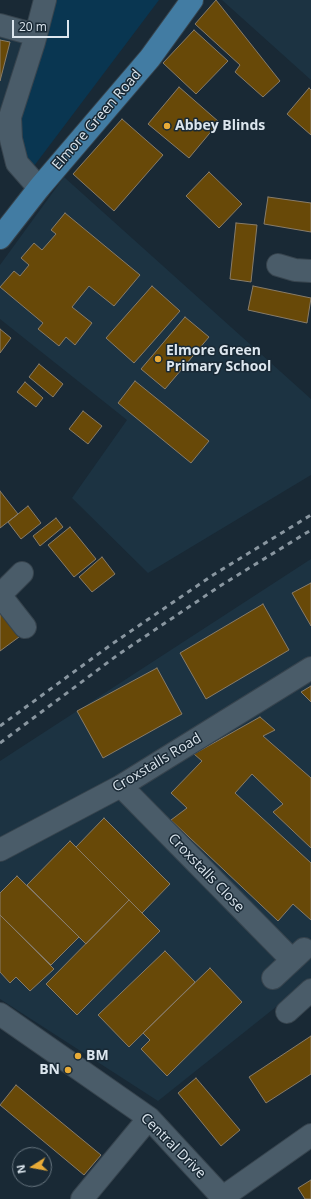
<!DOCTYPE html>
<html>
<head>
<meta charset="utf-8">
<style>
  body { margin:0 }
  #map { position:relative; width:311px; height:1199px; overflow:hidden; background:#192935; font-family:"Open Sans",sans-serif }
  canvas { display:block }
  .north { position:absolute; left:12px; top:1147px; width:40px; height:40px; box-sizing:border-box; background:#192935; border:1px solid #67757f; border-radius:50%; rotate:259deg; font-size:11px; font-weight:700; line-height:16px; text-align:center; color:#dce6ee }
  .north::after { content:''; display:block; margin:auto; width:14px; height:18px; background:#e8ab37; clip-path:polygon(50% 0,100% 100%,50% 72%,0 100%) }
  .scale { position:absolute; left:12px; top:20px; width:57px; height:18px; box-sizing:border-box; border:2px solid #dce6ee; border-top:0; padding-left:5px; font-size:12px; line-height:14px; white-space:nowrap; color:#dce6ee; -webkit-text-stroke:3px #192935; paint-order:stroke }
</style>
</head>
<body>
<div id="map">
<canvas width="311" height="1199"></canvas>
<div class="north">N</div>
<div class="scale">20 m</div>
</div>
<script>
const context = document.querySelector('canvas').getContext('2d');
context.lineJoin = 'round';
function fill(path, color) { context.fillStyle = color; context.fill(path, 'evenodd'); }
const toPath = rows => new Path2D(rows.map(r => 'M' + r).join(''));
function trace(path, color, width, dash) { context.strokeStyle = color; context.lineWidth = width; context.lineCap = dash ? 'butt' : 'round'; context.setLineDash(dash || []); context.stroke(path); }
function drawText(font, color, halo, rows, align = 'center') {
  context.font = font + ' "Open Sans",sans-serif'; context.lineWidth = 3; context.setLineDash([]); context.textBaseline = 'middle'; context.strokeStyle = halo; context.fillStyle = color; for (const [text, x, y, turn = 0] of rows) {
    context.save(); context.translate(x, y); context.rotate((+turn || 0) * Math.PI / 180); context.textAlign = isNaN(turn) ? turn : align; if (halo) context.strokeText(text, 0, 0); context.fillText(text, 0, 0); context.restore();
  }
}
fill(toPath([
  [222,0,311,0,311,80],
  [0,31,24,37,0,127],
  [64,177,311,399,311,475,148,573,72,498,127,420,0,319,0,265],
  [311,559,311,979,158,1101,0,999,0,761]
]), '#1c3342');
fill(toPath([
  [55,0,159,0,34,166,24,158,19,128,24,103]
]), '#093651');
const building = toPath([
  [216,0,280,81,263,97,235,72,240,65,195,24,216,0],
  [194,30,228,61,196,94,163,63,194,30],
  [0,40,10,42,0,81,0,40],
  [179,87,219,122,189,158,148,124,179,87],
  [309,88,311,90,311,135,287,114,309,88],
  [122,119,163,155,114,211,73,174,122,119],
  [209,172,242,204,219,228,186,196,209,172],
  [268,197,311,203,311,232,264,224,268,197],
  [65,213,140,275,114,306,89,286,72,307,92,323,75,345,66,337,59,346,38,329,43,323,0,287,14,271,20,276,29,265,21,258,34,243,42,250,56,234,51,230,65,213],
  [236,223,257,225,251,282,230,279,236,223],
  [152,286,180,311,134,363,106,338,152,286],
  [253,286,311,298,307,323,248,310,253,286],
  [185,317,209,337,165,389,141,369,185,317],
  [0,329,11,338,0,353,0,329],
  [39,364,63,384,53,397,29,377,39,364],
  [135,381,209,441,191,463,118,403,135,381],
  [25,382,43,398,36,407,17,392,25,382],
  [83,411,102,426,88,444,69,429,83,411],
  [0,491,18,514,0,528,0,491],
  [28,506,41,523,21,539,8,522,28,506],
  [56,518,63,527,40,546,33,536,56,518],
  [70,527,96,559,74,577,48,545,70,527],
  [102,557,115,574,92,592,79,577,102,557],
  [311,583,311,626,292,593,311,583],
  [263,604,289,650,206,699,180,653,263,604],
  [2,613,19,637,0,651,0,615,2,613],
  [157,668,182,714,103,758,77,711,157,668],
  [311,686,311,702,301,692,311,686],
  [260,717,275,730,263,736,311,778,311,848,273,812,283,804,252,774,235,793,311,863,311,920,293,904,278,921,171,820,187,808,171,793,202,761,194,754,260,717],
  [104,818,170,884,142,913,76,847,104,818],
  [70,841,129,900,86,944,27,885,70,841],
  [17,876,79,937,51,965,0,915,0,893,17,876],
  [129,900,160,931,77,1015,46,984,129,900],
  [0,915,54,969,30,991,16,977,10,983,0,972,0,915],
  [165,951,195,982,129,1047,98,1015,165,951],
  [210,968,242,1002,167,1076,141,1049,150,1040,143,1033,210,968],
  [311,1036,311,1074,266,1103,249,1077,311,1036],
  [196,1078,240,1130,221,1146,178,1093,196,1078],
  [16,1085,101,1155,84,1175,0,1105,16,1085],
  [311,1180,311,1199,305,1199,298,1188,311,1180]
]);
fill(building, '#684908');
trace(building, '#887c69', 1);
const minor = toPath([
  [0,25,36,35],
  [39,188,17,163,11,139,10,117,34,42,45,0],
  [278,265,295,270,311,271],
  [0,595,25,627],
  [0,595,22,573],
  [121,786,292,960],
  [0,850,121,786,311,668],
  [273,978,304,949],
  [287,1012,311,990],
  [0,1014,149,1118,224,1199],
  [223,1197,311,1135],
  [82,1199,149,1118]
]);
const major = toPath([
  [0,238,39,188,150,58,192,0]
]);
trace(minor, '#37444e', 24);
trace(major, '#37444e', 24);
trace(minor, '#4a5c69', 22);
trace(major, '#427ca3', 22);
trace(toPath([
  [0,726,112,644,213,575,311,515],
  [0,743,119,654,220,586,311,530]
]), '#8996a0', 3, [5, 5]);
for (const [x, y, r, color] of [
  [167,126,4,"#e8ab37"],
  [158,359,4,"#e8ab37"],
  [78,1056,4,"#e8ab37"],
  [68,1070,4,"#e8ab37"]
]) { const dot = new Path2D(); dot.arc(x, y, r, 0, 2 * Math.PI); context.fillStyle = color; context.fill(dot); trace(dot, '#192935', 1.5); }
drawText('14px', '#dce6ee', '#192935', [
  ["Elmore Green Road",97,120,-49],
  ["Croxstalls Road",157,763,-31],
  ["Croxstalls Close",206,873,46],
  ["Central Drive",173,1146,45]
]);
drawText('bold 14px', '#dce6ee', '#192935', [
  ["Abbey Blinds",175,126],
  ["Elmore Green",166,351],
  ["Primary School",166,367],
  ["BM",86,1056],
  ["BN",60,1070,"right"]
], 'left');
</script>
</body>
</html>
